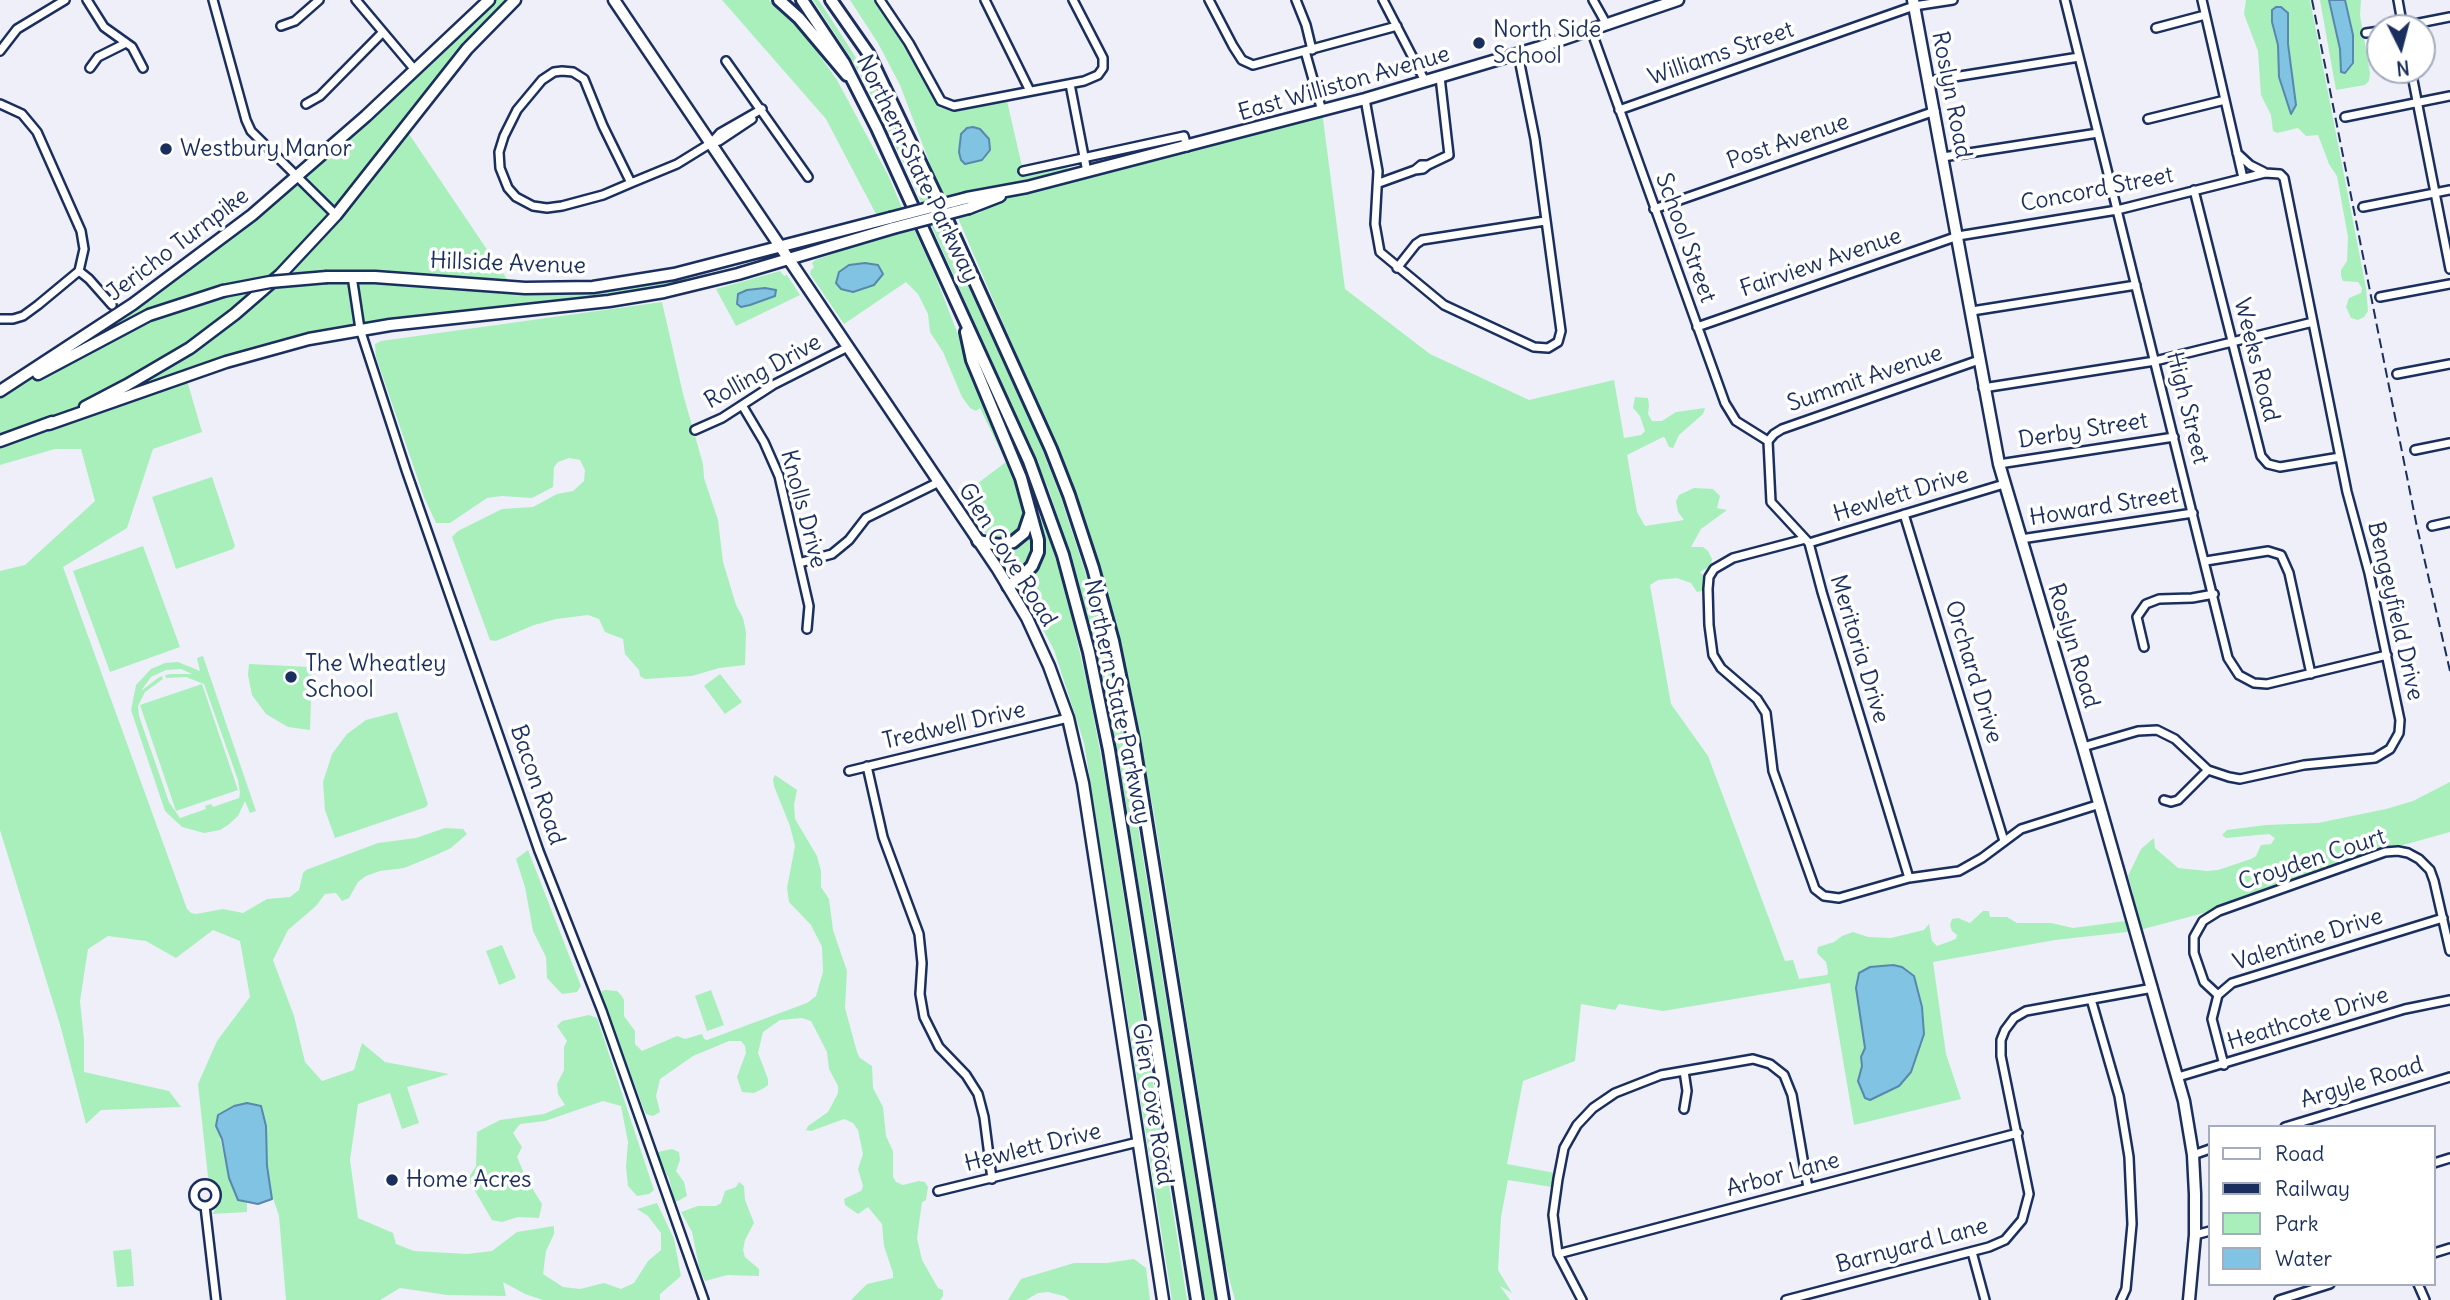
<!DOCTYPE html>
<html>
<head>
<meta charset="utf-8">
<style>
  body { margin:0 }
  #map { position:relative; width:2450px; height:1300px; overflow:hidden; background:#eeeff9; font-family:Delius,sans-serif }
  canvas { display:block }
  .legend { position:absolute; left:2208px; top:1125px; width:228px; height:161px; box-sizing:border-box; background:#fff; border:2px solid #a4acbf; margin:0; padding:9px 12px; list-style:none; font-size:21px; color:#1b2f5e }
  .legend li { display:flex; align-items:center; gap:14px; height:35px }
  .legend b { width:35px; border:2px solid #a4acbf }
  .north { position:absolute; left:2366px; top:14px; width:70px; height:70px; box-sizing:border-box; background:#fff; border:2px solid #a4acbf; border-radius:50%; rotate:174deg; font-size:19px; font-weight:700; line-height:28px; text-align:center; color:#1b2f5e }
  .north::after { content:''; display:block; margin:auto; width:24px; height:32px; background:#1b2f5e; clip-path:polygon(50% 0,100% 100%,50% 72%,0 100%) }
</style>
</head>
<body>
<div id="map">
<canvas width="2450" height="1300"></canvas>
<ul class="legend">
<li><b style="height:9px;background:#fff"></b>Road</li>
<li><b style="height:9px;background:#1b2f5e"></b>Railway</li>
<li><b style="height:19px;background:#a8efbc"></b>Park</li>
<li><b style="height:19px;background:#81c3e2"></b>Water</li>
</ul>
<div class="north">N</div>
</div>
<script>
const context = document.querySelector('canvas').getContext('2d');
context.lineJoin = 'round';
function fill(path, color) { context.fillStyle = color; context.fill(path, 'evenodd'); }
const toPath = rows => new Path2D(rows.map(r => 'M' + r).join(''));
function trace(path, color, width, dash) { context.strokeStyle = color; context.lineWidth = width; context.lineCap = dash ? 'butt' : 'round'; context.setLineDash(dash || []); context.stroke(path); }
function drawText(font, color, halo, rows, align = 'center') {
  context.font = font + ' Delius,sans-serif'; context.lineWidth = 7; context.setLineDash([]); context.textBaseline = 'middle'; context.strokeStyle = halo; context.fillStyle = color; for (const [text, x, y, turn = 0] of rows) {
    context.save(); context.translate(x, y); context.rotate((+turn || 0) * Math.PI / 180); context.textAlign = isNaN(turn) ? turn : align; if (halo) context.strokeText(text, 0, 0); context.fillText(text, 0, 0); context.restore();
  }
}
fill(toPath([
  [489,0,515,0,405,128,513,288,552,289,687,271,691,287,342,332,186,377,202,432,153,449,127,528,63,567,187,909,191,913,196,914,223,909,243,913,267,899,290,897,299,890,303,873,306,870,378,843,416,838,445,828,463,829,467,834,451,848,436,855,404,868,380,871,366,876,358,882,349,898,342,901,336,893,325,894,316,906,288,930,273,960,294,1016,305,1062,322,1081,354,1070,362,1043,385,1062,449,1074,407,1087,419,1123,402,1129,390,1093,358,1104,350,1160,358,1218,393,1233,396,1244,414,1251,467,1254,492,1251,517,1232,554,1226,554,1234,546,1251,543,1274,563,1287,580,1289,604,1283,621,1289,634,1283,648,1261,661,1250,661,1233,648,1216,637,1209,657,1203,674,1239,681,1276,660,1294,660,1300,543,1300,525,1294,503,1282,506,1296,447,1295,400,1288,380,1300,286,1300,279,1216,269,1186,265,1138,255,1104,234,1106,218,1115,216,1120,229,1178,238,1200,247,1203,247,1212,212,1214,220,1203,221,1198,219,1186,208,1177,198,1084,217,1041,250,997,240,941,213,930,176,958,146,941,108,936,88,949,80,1001,84,1040,84,1072,169,1091,181,1107,101,1110,86,1124,61,1028,0,830,0,571,25,565,95,501,81,449,55,449,0,465,0,394,111,334,107,322,252,215],
  [722,0,769,0,806,36,837,80,889,177,902,208,877,216,826,119],
  [813,0,818,0,824,8,873,84,930,202,922,204,878,108,852,60],
  [850,0,876,0,887,16,938,107,955,112,1007,101,1024,175,1065,165,1068,168,1065,171,943,198,900,85,878,43],
  [2246,0,2310,0,2366,288,2368,311,2364,317,2358,320,2351,318,2346,307,2349,298,2361,293,2362,288,2358,282,2343,281,2341,276,2341,270,2347,261,2348,237,2337,176,2329,164,2318,135,2306,136,2298,128,2277,133,2273,131,2271,115,2261,95,2258,51,2244,14],
  [2320,0,2329,0,2340,49,2340,65,2347,71,2353,63,2353,35,2345,0,2361,0,2360,15,2370,73,2369,81,2365,85,2336,90],
  [1322,111,1345,289,1430,354,1529,400,1614,380,1624,438,1641,435,1645,431,1640,416,1633,408,1635,397,1648,398,1649,406,1648,414,1652,421,1662,421,1676,412,1705,408,1703,414,1679,435,1673,448,1669,447,1665,438,1663,437,1627,455,1637,512,1645,526,1684,520,1678,512,1676,501,1679,495,1694,488,1713,489,1720,496,1717,508,1727,510,1701,529,1691,547,1703,547,1708,551,1712,559,1711,566,1700,572,1705,577,1705,587,1702,591,1697,592,1691,583,1677,578,1658,580,1650,585,1671,704,1708,756,1785,961,1793,960,1799,979,1827,975,1828,972,1826,962,1817,953,1818,947,1834,942,1842,936,1853,932,1868,937,1891,938,1924,930,1929,924,1932,941,1937,946,1956,939,1957,935,1952,931,1950,925,1952,919,1958,918,1970,923,1983,911,1989,911,1990,917,2007,917,2017,923,2051,923,2073,928,2133,920,2129,904,2133,893,2128,876,2141,849,2154,838,2155,848,2178,868,2207,871,2218,870,2251,859,2256,856,2261,845,2271,844,2275,838,2269,834,2226,838,2222,835,2227,830,2266,825,2318,823,2386,809,2413,801,2450,782,2450,832,2385,850,2215,910,2136,931,2055,940,1933,962,1946,1054,1961,1099,1854,1125,1830,983,1663,1011,1619,1004,1615,1010,1581,1004,1575,1061,1523,1081,1507,1164,1555,1173,1552,1187,1508,1180,1501,1217,1498,1270,1512,1293,1500,1286,1510,1300,1235,1300,1225,1263,1153,808,1123,653,1095,550,1076,493,958,218,982,212,969,208,1027,187],
  [939,223,1038,438,1061,498,1090,587,1118,704,1215,1300,1204,1300,1121,773,1097,652,1080,588,1049,490,931,225],
  [914,229,935,275,981,394,1008,455,1023,499,1026,513,1020,531,1011,538,1000,541,989,539,962,495,1006,462,980,408,976,411,970,408,962,397,943,352,930,332,928,314,918,294,906,282,844,324,810,274,811,270,814,267,812,263,815,260,899,231],
  [780,271,784,276,787,275,800,295,736,326,716,289],
  [662,302,683,394,703,464,704,478,718,520,723,562,736,605,743,618,746,632,745,665,719,668,692,676,645,679,640,676,639,670,625,654,623,639,605,632,599,619,588,615,556,619,534,625,496,641,490,640,452,537,458,531,502,509,533,507,557,494,573,491,584,481,585,470,580,460,569,458,558,462,554,467,553,487,532,498,502,496,487,498,450,523,436,523,424,497,376,357,375,344,381,341],
  [212,477,235,546,233,549,176,569,152,497],
  [1042,518,1063,581,1089,692,1107,789,1187,1300,1172,1300,1084,743,1054,650,1022,590,1022,582,1033,573,1042,557,1037,519],
  [1028,535,1034,536,1033,558,1014,577,997,552,1020,543],
  [143,546,180,647,110,672,73,571],
  [203,656,256,811,250,813,245,801,238,816,228,825,220,830,204,833,182,827,165,811,131,710,136,685,151,669,165,663,178,662,200,671,197,658],
  [181,669,192,674,171,674,165,675,166,678,186,677,204,684,238,780,240,793,239,798,213,807,211,804,205,806,206,809,180,818,169,802,139,716,138,706,145,692,163,679,162,676,158,678,141,691,151,677,166,670],
  [249,664,310,667,312,670,310,730,288,727,266,714,252,695,248,675],
  [720,674,742,702,725,714,704,686],
  [202,684,238,790,176,811,140,705],
  [397,712,428,804,426,807,335,838,325,810,323,782,332,754,347,734,366,720],
  [775,775,797,790,794,805,795,819,817,856,821,871,821,887,829,899,833,930,847,971,845,1008,857,1052,860,1058,872,1066,873,1088,883,1107,886,1136,893,1151,893,1177,896,1182,903,1185,919,1181,925,1182,928,1187,926,1200,922,1202,917,1238,922,1260,938,1288,943,1290,943,1296,940,1300,851,1300,867,1284,893,1278,893,1273,884,1246,882,1224,868,1207,858,1214,845,1205,844,1199,861,1191,863,1186,858,1169,863,1154,858,1130,853,1123,844,1119,811,1131,806,1130,808,1126,828,1112,838,1093,838,1086,829,1069,827,1052,811,1021,802,1018,780,1020,763,1032,758,1053,768,1079,768,1085,764,1088,754,1093,742,1092,737,1077,746,1053,745,1046,741,1041,729,1041,693,1056,660,1079,656,1096,660,1112,653,1116,646,1114,644,1110,602,997,602,991,605,990,617,991,621,995,624,1000,624,1016,635,1031,635,1044,642,1051,677,1036,685,1039,702,1034,704,1039,707,1040,807,1003,816,996,823,972,822,947,811,925,789,902,787,888,795,846,790,826,774,786,773,779],
  [528,850,581,986,577,992,562,994,547,978,546,957,533,931,525,887,516,859],
  [502,945,516,978,499,985,486,951],
  [711,990,724,1025,707,1031,695,996],
  [589,1015,597,1018,654,1190,649,1194,637,1196,628,1186,626,1167,628,1142,621,1106,603,1101,545,1121,520,1124,513,1133,522,1147,517,1157,526,1178,542,1204,539,1218,518,1217,502,1222,492,1220,468,1179,476,1166,477,1132,500,1120,544,1114,565,1105,558,1094,557,1084,564,1070,564,1047,567,1041,557,1026,562,1021],
  [672,1149,679,1152,680,1160,676,1171,684,1182,687,1196,678,1201,674,1201,669,1178,656,1155,658,1152],
  [739,1182,744,1186,745,1200,754,1223,745,1240,743,1250,745,1257,759,1269,759,1276,727,1275,705,1281,700,1271,692,1232,681,1212,698,1206,716,1206,721,1203,725,1191,736,1187],
  [131,1249,134,1286,117,1287,113,1251],
  [1134,1259,1146,1268,1150,1300,1070,1300,1064,1296,1048,1292,1038,1293,1026,1300,1008,1300,1021,1279,1074,1263,1107,1263]
]), '#a8efbc');
const water = toPath([
  [2329,0,2345,0,2353,35,2353,63,2345,73,2341,72,2340,49,2329,0],
  [2276,7,2281,7,2288,13,2288,44,2296,105,2291,114,2279,77,2278,45,2272,22,2272,10,2276,7],
  [973,127,980,129,989,139,990,150,982,160,965,164,961,160,959,152,961,134,967,128,973,127],
  [865,263,878,265,883,274,874,285,853,292,841,289,836,283,839,272,849,265,865,263],
  [765,288,776,290,775,296,750,305,741,307,737,304,738,294,747,290,765,288],
  [1893,965,1902,967,1914,976,1922,1007,1924,1034,1911,1072,1899,1086,1870,1100,1865,1098,1858,1081,1862,1066,1861,1057,1865,1048,1856,988,1859,973,1870,967,1893,965],
  [247,1103,261,1106,266,1126,267,1166,272,1199,258,1204,238,1200,229,1178,222,1139,216,1126,218,1115,234,1106,247,1103]
]);
fill(water, '#81c3e2');
trace(water, '#5888ad', 2);
const minor = toPath([
  [87,0,104,27,132,47,143,68],
  [213,0,246,120,251,131,336,215],
  [356,0,415,70],
  [880,0,909,43,941,101,954,106,1084,81,1098,75,1103,68,1103,58,1073,0],
  [985,0,1030,91],
  [1209,0,1233,46,1242,60,1253,65,1397,26],
  [1296,0,1306,25,1312,50],
  [1383,0,1425,81],
  [1593,0,1607,25],
  [2065,0,2228,658,2239,675,2254,683,2267,684,2387,655],
  [2202,0,2243,178],
  [2398,0,2403,28],
  [281,26,295,21,319,0],
  [2156,28,2205,15],
  [2394,28,2450,17],
  [1591,30,1725,403,1736,421,1768,441],
  [2366,33,2380,31],
  [0,51,17,29,65,0],
  [1305,51,1322,111],
  [726,61,808,177],
  [90,68,98,57,126,43],
  [2411,70,2450,269],
  [562,71,573,72,584,79,603,126,631,183,603,195,562,206,547,208,533,206,516,197,508,188,500,168,499,152,504,136,517,110,542,80,554,72,562,71],
  [1929,81,2079,57],
  [1070,84,1087,172],
  [1365,99,1378,171,1375,224,1380,252,1444,305,1534,347,1548,348,1558,342,1561,331,1535,139,1518,54],
  [0,104,22,114,37,132,81,231,84,249,79,271,38,305,23,316,13,319,0,319],
  [306,104,320,96,383,32],
  [1619,110,1914,6,1953,0],
  [2345,117,2450,96],
  [2148,119,2225,100],
  [711,143,719,141,752,119],
  [2237,153,2250,165,2264,172],
  [1943,157,2098,133],
  [1428,165,1449,155,1440,77],
  [1023,171,1184,136,1187,147],
  [631,183,677,164,711,143,720,133,762,109],
  [1379,183,1415,170,1421,165,1428,165,1423,169,1415,170],
  [2194,190,2261,456,2268,464,2280,467,2340,457],
  [2363,207,2450,190],
  [1654,209,1935,111],
  [1397,268,1416,244,1422,240,1545,221],
  [79,271,89,279,112,305],
  [352,276,360,329,406,470,539,851,602,1011,704,1300],
  [2380,297,2450,284],
  [1972,311,2136,285],
  [1697,327,1958,236,2117,210,2265,173,2280,174,2284,178,2347,492,2369,573,2400,720,2399,733,2390,749,2375,758,2304,765,2240,779,2229,777,2208,770,2175,739,2157,730,2138,731,2083,747],
  [2397,374,2450,364],
  [1983,388,2155,361,2313,322],
  [742,405,764,442,779,476,809,606,807,629],
  [695,430,722,418,773,385,848,347],
  [1768,441,1771,502,1809,543,1822,592,1909,878],
  [1768,441,1774,434,1782,429,1979,360],
  [2415,450,2450,443],
  [1999,464,2174,437],
  [1904,514,2004,841],
  [2432,526,2450,522],
  [1805,539,1733,558,1714,569,1709,577,1708,589,1709,625,1713,655,1721,668,1757,699,1766,713,1773,771,1815,889,1824,896,1839,898,1909,878,1959,871,1982,858,2021,829,2100,804],
  [2021,539,2193,513],
  [1809,543,2004,484],
  [2206,561,2268,551,2281,555,2289,573,2311,674],
  [799,563,832,554,849,540,866,518,939,482],
  [2144,647,2137,617,2146,604,2159,599,2192,598,2214,594],
  [867,766,883,837,919,934,922,963,920,994,924,1017,939,1047,966,1075,978,1094,984,1117,992,1179],
  [849,771,1068,718],
  [2164,800,2171,802,2178,800,2208,770],
  [2218,995,2204,982,2194,953,2194,937,2203,921,2219,911,2385,852,2398,851,2408,853,2419,859,2430,870,2434,881,2450,951],
  [2091,999,2119,1096,2129,1157,2132,1224,2126,1289,2121,1300],
  [2224,1065,2212,1019,2218,995,2232,983,2443,918],
  [1684,1071,1687,1091,1684,1109],
  [2178,1077,2405,1009,2450,1000],
  [2285,1127,2450,1077],
  [2193,1155,2210,1149],
  [2434,1163,2450,1158],
  '194 1195a11 11 0 1 1 22 0a11 11 0 1 1-22 0Z',
  [938,1191,1138,1142],
  [205,1206,216,1300],
  [2195,1235,2210,1231],
  [1972,1252,1985,1300],
  [2434,1253,2450,1248],
  [1558,1254,2018,1133],
  [2418,1284,2425,1300],
  [1582,1300,1558,1254,1553,1215,1558,1179,1564,1148,1577,1125,1593,1108,1615,1093,1661,1075,1753,1059,1770,1064,1784,1075,1792,1095,1808,1188],
  [1786,1300,1989,1247,2005,1240,2022,1220,2029,1194,2001,1056,2001,1040,2005,1030,2014,1018,2026,1011,2153,988],
  [2279,1300,2330,1284]
]);
const major = toPath([
  [614,0,997,568,1027,618,1049,666,1068,718,1083,783,1163,1300],
  [1913,0,1999,464,2083,747,2184,1101,2193,1155,2195,1194,2195,1235,2189,1300],
  [967,198,1027,187,1365,99,1540,47,1678,0],
  [969,208,1000,196],
  [327,277,375,277,525,288,593,287,674,274,890,218],
  [38,374,149,315,223,291],
  [0,391,133,304,252,215,366,116,489,0],
  [85,407,127,385,190,348,235,314,280,275,336,215,467,49,515,0],
  [49,424,226,362,309,339,390,325,609,301,664,292,738,274,893,228],
  [0,441,52,422]
]);
const highway = toPath([
  [779,0,799,18,847,75],
  [802,0,844,63,877,128,1029,461,1063,555,1089,652,1109,750,1197,1300],
  [831,0,868,53,938,200,1051,449,1069,495,1093,568,1113,641,1133,739,1223,1300],
  [966,332,972,360,1021,478,1038,540,1038,552,1032,566,1020,578,1008,586],
  [978,541,999,545,1013,542,1024,533,1030,515]
]);
trace(minor, '#1b2f5e', 12);
trace(major, '#1b2f5e', 15);
trace(highway, '#1b2f5e', 16);
trace(minor, '#fff', 7);
trace(major, '#fff', 10);
trace(highway, '#fff', 10);
trace(toPath([
  [2312,0,2417,527,2450,671]
]), '#1b2f5e', 2, [10, 5]);
const majorBridge = toPath([
  [890,218,967,198],
  [893,228,969,208],
  [223,291,270,282,327,277]
]);
trace(majorBridge, '#1b2f5e', 15, []);
trace(majorBridge, '#fff', 10);
for (const [x, y, r, color] of [
  [1479,43,7,"#1b2f5e"],
  [166,149,7,"#1b2f5e"],
  [291,677,7,"#1b2f5e"],
  [392,1180,7,"#1b2f5e"]
]) { const dot = new Path2D(); dot.arc(x, y, r, 0, 2 * Math.PI); context.fillStyle = color; context.fill(dot); trace(dot, '#fff', 2.5); }
drawText('23px', '#1b2f5e', '#fff', [
  ["North Side",1493,30],
  ["School",1493,56],
  ["Westbury Manor",180,149],
  ["The Wheatley",305,664],
  ["School",305,690],
  ["Home Acres",406,1180]
], 'left');
drawText('23px', '#1b2f5e', '#fff', [
  ["Williams Street",1721,54,-19],
  ["East Williston Avenue",1344,84,-16],
  ["Roslyn Road",1951,95,79],
  ["Post Avenue",1788,142,-19],
  ["Northern State Parkway",917,169,64],
  ["Concord Street",2097,190,-11],
  ["School Street",1685,238,70],
  ["Jericho Turnpike",178,245,-37],
  ["Fairview Avenue",1821,263,-19],
  ["Hillside Avenue",508,264,2],
  ["Weeks Road",2256,360,76],
  ["Rolling Drive",763,372,-29],
  ["Summit Avenue",1865,379,-19],
  ["High Street",2187,408,76],
  ["Derby Street",2083,431,-9],
  ["Hewlett Drive",1901,495,-17],
  ["Howard Street",2104,507,-9],
  ["Knolls Drive",803,509,75],
  ["Glen Cove Road",1007,555,58],
  ["Bengeyfield Drive",2395,611,77],
  ["Roslyn Road",2073,646,73],
  ["Meritoria Drive",1859,649,73],
  ["Orchard Drive",1973,672,73],
  ["Northern State Parkway",1117,702,78],
  ["Tredwell Drive",954,726,-13],
  ["Bacon Road",537,785,71],
  ["Croyden Court",2312,860,-18],
  ["Valentine Drive",2308,940,-18],
  ["Heathcote Drive",2308,1019,-17],
  ["Argyle Road",2362,1083,-17],
  ["Glen Cove Road",1152,1104,81],
  ["Hewlett Drive",1033,1148,-14],
  ["Arbor Lane",1783,1175,-15],
  ["Barnyard Lane",1912,1246,-15]
]);
</script>
</body>
</html>
